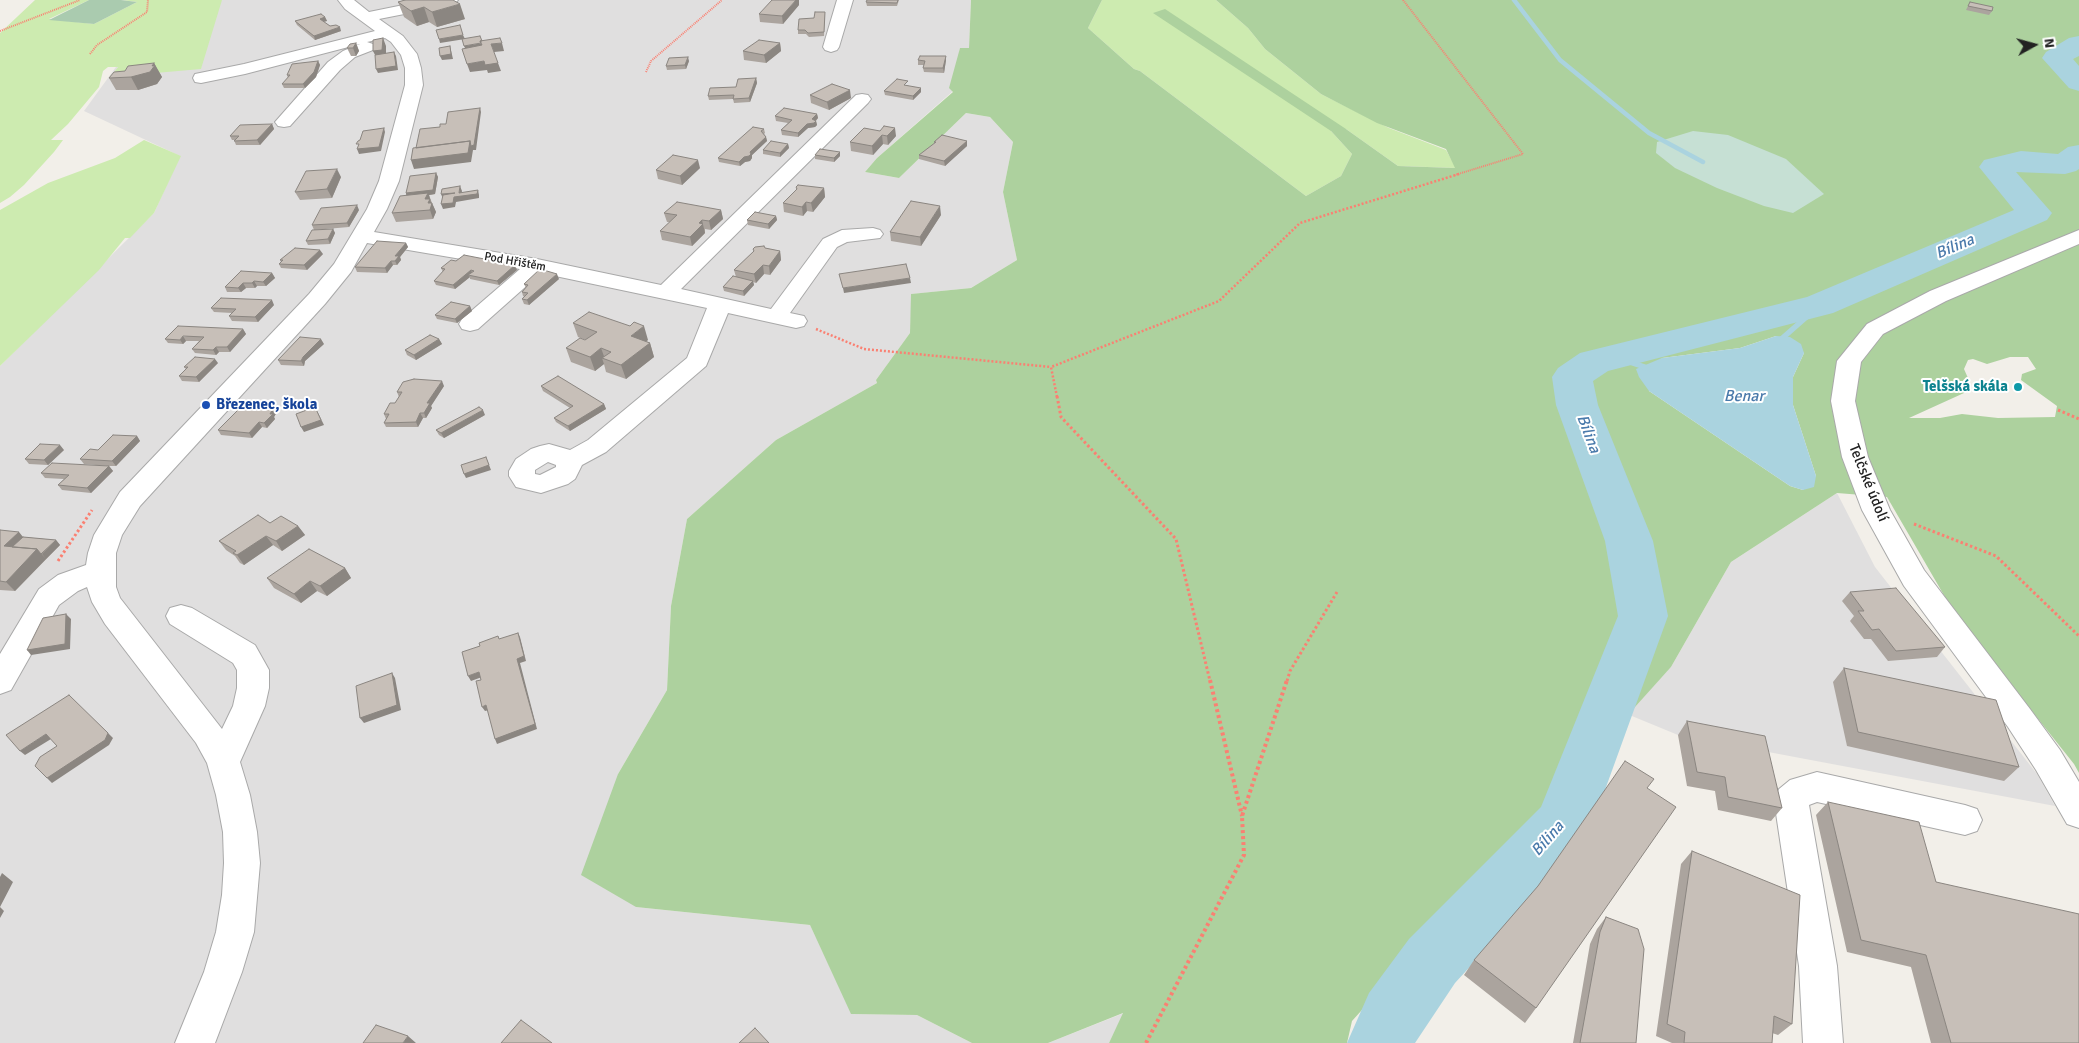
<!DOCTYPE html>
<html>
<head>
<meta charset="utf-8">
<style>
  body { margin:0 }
  #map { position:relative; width:2079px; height:1043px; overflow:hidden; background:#f2efe9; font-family:Signika,sans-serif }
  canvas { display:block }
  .north { position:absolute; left:2009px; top:20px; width:50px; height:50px; -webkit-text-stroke:4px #fff; paint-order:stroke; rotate:83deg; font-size:14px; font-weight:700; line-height:20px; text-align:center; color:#222 }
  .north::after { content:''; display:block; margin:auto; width:18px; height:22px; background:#222; clip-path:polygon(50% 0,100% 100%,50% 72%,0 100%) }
</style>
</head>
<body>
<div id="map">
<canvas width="2079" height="1043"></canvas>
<div class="north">N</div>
</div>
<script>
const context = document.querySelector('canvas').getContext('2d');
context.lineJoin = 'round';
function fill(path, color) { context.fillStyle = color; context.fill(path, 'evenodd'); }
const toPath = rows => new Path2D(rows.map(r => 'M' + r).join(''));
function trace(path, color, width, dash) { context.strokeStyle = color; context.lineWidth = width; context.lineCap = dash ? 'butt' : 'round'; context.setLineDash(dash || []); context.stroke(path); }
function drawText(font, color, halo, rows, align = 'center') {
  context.font = font + ' Signika,sans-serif'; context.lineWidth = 4; context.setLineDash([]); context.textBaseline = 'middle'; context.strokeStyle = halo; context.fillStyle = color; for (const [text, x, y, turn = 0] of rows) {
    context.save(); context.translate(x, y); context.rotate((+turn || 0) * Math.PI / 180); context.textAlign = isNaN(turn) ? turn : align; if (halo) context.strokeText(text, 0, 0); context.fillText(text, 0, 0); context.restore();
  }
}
fill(toPath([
  [222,0,971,0,969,49,960,48,953,91,877,158,865,172,899,178,966,113,990,117,1013,142,1003,192,1017,260,971,288,912,294,910,333,876,380,877,383,776,440,687,519,671,606,667,690,618,774,636,907,810,925,852,1014,917,1015,972,1043,0,1043,0,366,154,213,180,156,84,111,116,67,118,67,111,77],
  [1837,493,1875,567,2037,774,2055,806,1678,735,1627,714,1671,667,1731,562],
  [1124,1013,1109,1043,1048,1043]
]), '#e0dfdf');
fill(toPath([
  [35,0,89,0,49,19,94,24,137,2,122,0,222,0,201,69,110,77,118,67,108,67,103,71,99,87,68,124,51,140,63,140,54,152,24,185,10,197,0,203,0,33],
  [1102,0,1216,0,1248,28,1265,49,1321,94,1389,128,1446,150,1456,168,1398,166,1346,129,1331,131,1352,154,1341,176,1306,196,1140,71,1134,69,1088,28],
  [144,140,181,156,154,213,130,238,125,238,99,270,0,366,0,210,48,183,115,158]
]), '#cdebb0');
fill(toPath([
  [971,0,1102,0,1088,28,1134,69,1140,71,1306,196,1341,176,1352,154,1331,131,1153,13,1165,9,1346,129,1398,166,1455,168,1446,149,1377,123,1321,94,1265,49,1248,28,1216,0,2079,0,2079,773,2074,764,1956,616,1887,497,1837,493,1731,562,1671,667,1352,1021,1347,1043,1109,1043,1123,1013,1048,1043,972,1043,917,1015,851,1014,810,925,636,907,581,875,618,774,667,690,671,606,687,519,776,440,877,383,876,380,910,333,911,294,971,288,1017,260,1003,192,1013,142,990,117,966,113,899,178,865,172,877,158,953,92,949,88,960,48,969,48],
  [1776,336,1804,353,1793,377,1793,405,1816,476,1803,490,1790,486,1649,391,1662,358,1740,348],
  [2010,357,2028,357,2036,369,2022,374,2021,380,2057,406,2055,417,1998,418,1962,414,1940,418,1909,418,1964,393,1971,385,1964,369,1968,360,1973,359,1987,364]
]), '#add19e');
fill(toPath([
  [1693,131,1728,135,1786,159,1824,194,1793,213,1764,206,1717,188,1675,168,1656,153,1657,142]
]), '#c6e0d4');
fill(toPath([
  [89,0,121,0,137,2,94,24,49,20]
]), '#aacbaf');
fill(toPath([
  [1776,336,1790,337,1801,344,1804,353,1793,377,1793,405,1816,476,1814,487,1803,490,1790,486,1649,391,1639,377,1636,369,1662,358,1740,348]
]), '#aad3df');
trace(toPath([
  [1514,0,1560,60,1649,133,1703,162]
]), '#aad3df', 4.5);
trace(toPath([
  [1778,342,1820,305],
  [1614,357,1651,369]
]), '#aad3df', 5.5);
fill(toPath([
  [2079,36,2079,56,2073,59,2079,66,2079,91,2069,88,2042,58,2046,52,2069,38,2079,36],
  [2079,145,2079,169,2076,171,2065,174,2016,172,2052,213,2047,220,1833,313,1608,371,1593,381,1598,405,1653,541,1668,616,1593,823,1585,841,1455,983,1415,1043,1347,1043,1369,993,1409,939,1541,807,1618,616,1605,541,1556,405,1552,377,1558,368,1580,353,1807,297,2014,210,1979,167,1984,160,2021,151,2058,154,2068,147,2079,145]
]), '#aad3df');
const minor = toPath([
  [338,0,354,0,369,12,428,0,458,0,455,3,450,5,379,19,403,36,417,54,421,68,423,85,399,181,387,209,374,232,537,259,661,285,856,95,862,94,868,95,871,99,868,103,681,289,771,309,823,239,842,230,873,228,880,230,883,234,880,238,847,242,837,247,790,313,804,316,807,321,804,326,796,328,728,313,706,366,606,452,582,465,575,479,568,484,541,493,516,487,509,476,509,471,516,459,531,449,540,446,549,444,570,450,588,440,687,358,707,308,541,273,478,329,470,331,462,329,459,324,462,319,520,269,367,243,351,272,325,304,140,506,122,535,116,553,116,587,120,598,222,729,233,706,237,688,237,670,233,663,170,624,166,616,170,608,181,605,192,608,255,645,269,670,269,688,265,706,240,762,250,795,257,832,260,863,254,932,242,972,215,1043,175,1043,204,972,216,932,222,895,224,863,223,832,216,795,207,763,196,743,105,624,92,602,87,587,78,591,59,605,11,690,0,694,0,654,39,589,58,575,86,565,88,553,94,535,120,492,309,294,334,264,367,209,379,181,405,85,405,68,401,55,391,42,385,38,367,42,373,44,375,47,373,50,355,57,340,70,290,126,284,127,278,126,275,122,328,62,343,51,360,44,245,74,201,83,195,82,193,78,195,74,244,64,375,31,345,9,338,0],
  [548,462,556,465,556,467,540,475,535,474,535,470,548,462],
  [837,0,853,0,839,47,837,50,831,52,825,50,823,47,837,0],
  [2079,230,2079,244,1946,301,1883,334,1861,362,1855,401,1868,457,1890,510,1924,570,2030,709,2060,750,2079,782,2079,828,2067,824,2036,770,2008,727,1904,586,1862,510,1842,457,1831,401,1837,361,1867,324,1930,291,2079,230],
  [1817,772,1965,805,1977,809,1982,820,1977,831,1965,835,1817,802,1809,805,1837,966,1843,1043,1803,1043,1799,966,1774,800,1779,789,1790,780,1817,772]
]);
trace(minor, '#a9a9a9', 2);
trace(toPath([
  [1403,0,1523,154,1455,175],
  [0,31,80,0],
  [90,54,97,45,147,12,148,0],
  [646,72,651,61,722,0]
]), '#fa8072', 2, [1, 1]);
trace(toPath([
  [816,329,864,349,1051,367],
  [1057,397,1051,367,1219,301,1300,223,1459,174]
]), '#fa8072', 2.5, [2, 2]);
trace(toPath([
  [1057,396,1061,417,1176,539,1210,681],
  [2058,410,2079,419],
  [1914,524,1996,556,2079,636],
  [58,561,92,510],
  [1287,681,1290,671,1337,592]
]), '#fa8072', 3, [2.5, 2.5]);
trace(toPath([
  [1210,680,1242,816],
  [1146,1043,1244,855,1242,816,1287,680]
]), '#fa8072', 4, [3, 3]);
fill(minor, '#fff');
fill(toPath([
  [405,0,465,19,437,27,429,22,417,26,404,17,398,2],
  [899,0,897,6,867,6,866,2],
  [1970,2,1992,11,1989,15,1966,10],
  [799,5,783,24,760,22,759,14],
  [825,12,824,36,809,37,806,34,798,34,798,30],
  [325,17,327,21,324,22,330,26,341,31,315,40,297,25,295,21],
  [356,43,359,51,356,56,351,56,347,48],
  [780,43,781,51,766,63,744,60,743,51],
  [918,60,946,60,944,73,924,72,923,68,924,65,918,65],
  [318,61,320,65,316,77,305,88,284,88,282,84,288,78,287,75],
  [689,61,686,69,667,70,666,66],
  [154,63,162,77,157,84,138,90,116,90,109,78,125,71],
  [756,78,757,83,750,102,734,103,733,99,709,100,708,96,736,87],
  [907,85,921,92,913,100,885,95,884,91],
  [810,95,851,98,829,110,811,103],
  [817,114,818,118,816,121,817,125,815,127,808,128,798,137,782,135,781,130,788,123,776,121,775,116],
  [272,124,274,129,260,145,236,145,234,140,232,140,230,136],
  [864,128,896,136,888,145,883,144,873,155,851,151,850,142],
  [764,129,765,133,764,134,766,137,767,141,752,155,752,158,750,161,745,162,740,166,719,162,718,158],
  [967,141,967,146,945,166,919,159,919,155,934,144,934,142],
  [788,144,789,148,780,157,763,154,763,150],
  [840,152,840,156,834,162,815,159,815,155],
  [700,168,682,185,658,179,656,170],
  [436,173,438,177,435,194,429,195,432,203,436,212,433,219,396,222,392,213,406,195,406,193],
  [341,177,332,198,300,200,295,192],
  [796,187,824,188,825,197,813,212,807,211,803,216,784,212,783,203,796,190],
  [359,210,349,227,314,230,312,225],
  [721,210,723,219,711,230,705,229,705,233,692,246,662,240,660,231,670,222,667,222,664,213],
  [941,215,921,246,891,241,890,232],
  [776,216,777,220,769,229,748,225,747,220],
  [333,229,335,233,330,244,308,245,306,241],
  [406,243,408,247,400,257,401,260,397,265,393,265,387,273,357,272,355,267],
  [765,248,780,251,781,260,770,275,764,274,756,283,753,282,754,285,744,296,724,291,723,287,736,277,734,270,754,252,753,249],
  [323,254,307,270,281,268,279,264,281,262,280,260],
  [456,261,517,270,499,285,470,279,470,277,455,289,436,285,434,281,443,272,441,268],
  [272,273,275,278,266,286,257,286,255,288,246,288,241,292,227,292,225,287],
  [559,279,529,305,524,304,522,299,524,296,523,296,522,292,526,288,524,284],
  [274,305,258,322,232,321,229,316,232,313,214,312,211,308],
  [470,306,472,311,457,323,437,319,435,315],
  [573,323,648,340,646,341,650,343,654,357,626,379,606,372,604,364,595,371,571,362,566,348,586,340,578,337],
  [243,329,246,334,230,352,219,352,216,355,195,353,192,349,199,341,186,341,183,344,168,343,165,339],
  [439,339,442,344,416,360,407,355,405,350],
  [324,344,305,361,304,366,281,365,278,360],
  [218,363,199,382,182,381,179,376,186,369,184,367],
  [444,386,431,406,432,408,426,418,423,418,418,427,386,427,384,423,386,419,384,414,395,403,399,397,397,392],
  [541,386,604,404,606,409,570,431,556,422,554,418,570,408,543,391],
  [275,405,278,410,274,417,275,419,267,428,262,427,252,438,221,435,218,430],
  [485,415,444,438,439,435,436,430],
  [137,436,140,441,116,466,109,466,113,471,91,493,62,490,58,485,64,479,45,478,41,473,108,466,84,464,80,459,98,450],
  [64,450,48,465,29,464,25,459],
  [270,523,298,526,305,535,282,551,273,545,244,565,240,563,235,556,226,550,219,541],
  [0,530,23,537,56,540,60,545,15,591,0,590],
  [345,568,351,578,327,596,317,591,301,603,274,588,267,578],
  [1850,592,1945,647,1937,657,1888,661,1871,639,1864,639,1850,621,1854,616,1842,601],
  [1844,668,2019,767,2004,781,1847,746,1833,682],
  [1687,721,1782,808,1771,821,1718,810,1715,791,1687,786,1678,735],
  [1648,788,1536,1008,1525,1023,1464,975,1474,960],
  [1828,802,1936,882,2079,1043,1931,1043,1911,967,1847,952,1816,815],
  [1692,851,1792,1024,1778,1035,1772,1033,1772,1043,1672,1043,1656,1036,1681,864],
  [1606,917,1636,1043,1573,1043,1590,944,1597,929]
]), '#aba49e');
fill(toPath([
  [796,0,799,0,799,5,783,24,782,16],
  [460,4,465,19,437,27,432,12],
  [424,7,429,22,417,26,411,11],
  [325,17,327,21,322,22,320,19],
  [340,27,341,31,315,40,314,36],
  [463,35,465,39,440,43,439,39],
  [383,38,386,46,386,58,377,59,373,51],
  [356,43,359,51,356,56,353,48],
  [483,43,484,47,466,50,464,46],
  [502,43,504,51,494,52,491,44],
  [780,43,781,51,766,63,764,55],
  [450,46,453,59,442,60,440,56],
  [394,52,396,56,398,70,378,73,376,69],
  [946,56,946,60,944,73,943,68],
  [688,57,689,61,686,69,685,65],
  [318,61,320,65,316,77,305,88,303,84],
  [484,61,498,63,501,71,488,73,487,70,470,72,467,64],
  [154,63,162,77,157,84,138,90,131,77,152,66],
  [756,78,757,83,750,102,749,98],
  [921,88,921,92,913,100,913,96],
  [850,90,851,98,829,110,827,102],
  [480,108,481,112,476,150,473,150,471,162,414,169,411,160,470,141],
  [817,114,818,118,813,123,812,119],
  [816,121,817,125,815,127,808,128,798,137,798,133,807,124],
  [272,124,274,129,260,145,257,140],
  [384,128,385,132,381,151,359,154,357,149],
  [895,128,896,136,888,145,887,136],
  [882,135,883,144,873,155,872,146],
  [766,137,767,141,752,155,752,158,750,161,745,162,740,166,739,162],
  [967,141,967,146,945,166,944,161],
  [788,144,789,148,780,157,780,153],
  [840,152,840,156,834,162,834,158],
  [698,160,700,168,682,185,680,176],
  [337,169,341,177,332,198,327,189],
  [436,173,438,177,435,194,429,195,431,203,432,203,436,212,433,219,430,210,407,198,406,193],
  [460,186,462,191,461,196,478,190,479,195,479,198,456,202,455,207,443,209,441,204,443,199,441,194,459,193],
  [824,188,825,197,813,212,811,203],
  [806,202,807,211,803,216,802,207],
  [357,205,359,210,349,227,347,223],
  [940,206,941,215,921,246,920,237],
  [721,210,723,219,711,230,709,221],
  [776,216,777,220,769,229,768,224],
  [702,220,705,233,692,246,690,237,699,223],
  [333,229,335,233,330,244,328,239],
  [406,243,408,247,400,257,401,260,397,265,395,261,395,256],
  [320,250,323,254,307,270,304,265],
  [780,251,781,260,770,275,769,266],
  [391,261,393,265,387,273,385,268],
  [515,265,517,270,499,285,497,281],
  [763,265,764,274,756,283,754,274],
  [471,270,473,275,468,275,470,277,455,289,453,285],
  [272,273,275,278,266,286,263,282],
  [557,274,559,279,529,305,527,300],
  [910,278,911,283,844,293,843,288],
  [254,281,257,286,255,288,252,283],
  [753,281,754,285,744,296,743,291],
  [243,283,246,288,241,292,238,288],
  [272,300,274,305,258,322,255,317],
  [470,306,472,311,457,323,455,319],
  [644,326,648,340,636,350,631,336],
  [243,329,246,334,230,352,227,347],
  [183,336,186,341,183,344,180,340],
  [321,339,324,344,305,361,304,366,301,361,303,357],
  [439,339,442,344,416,360,414,355],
  [650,343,654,357,626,379,621,365],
  [216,347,219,352,216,355,213,350],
  [601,348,605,359,602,358,604,364,595,371,590,357],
  [215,359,218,363,199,382,196,377],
  [442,381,444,386,431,406,432,408,426,418,424,413,427,403],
  [604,404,606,409,570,431,568,426],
  [275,405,278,410,274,417,275,419,267,428,264,423],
  [315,407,324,425,304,432,301,427],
  [483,410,485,415,444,438,441,433],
  [420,413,423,418,418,427,416,422],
  [259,422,262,427,252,438,249,433],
  [137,436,140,441,116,466,112,461],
  [60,445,64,450,48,465,44,460],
  [486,457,491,470,466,478,464,474],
  [109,466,113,471,91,493,87,488],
  [298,526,305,535,282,551,276,541],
  [19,532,27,542,17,552,4,546],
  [266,536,273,545,244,565,237,555],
  [56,540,60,545,46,559,42,554],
  [37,549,46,559,15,591,6,582],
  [345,568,351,578,327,596,320,586],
  [310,581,317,591,301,603,294,594],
  [66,614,71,619,70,649,31,655,27,650],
  [518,633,520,637,526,661,520,663,537,729,497,744,495,739,517,659],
  [479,672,482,677,471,681,468,676],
  [392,673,395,678,401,710,364,723,360,718],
  [486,705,489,710,485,711,482,707],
  [108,733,113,738,109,745,52,783,47,778],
  [46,734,51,739,25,755,20,751],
  [2,873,13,882,0,907,4,911,0,918,0,877],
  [408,1036,416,1043,403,1043]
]), '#8b8681');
const building = toPath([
  [405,0,453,0,460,4,432,12,424,7,411,11,398,2,405,0],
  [772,0,796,0,782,16,759,14,772,0],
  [867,0,898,0,897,3,866,2,867,0],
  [1970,2,1993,7,1992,11,1968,6,1970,2],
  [815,12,825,12,824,32,808,33,805,30,798,30,799,19,814,18,815,12],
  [321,14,325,17,320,19,330,26,336,25,340,27,314,36,295,21,321,14],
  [460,25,463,35,439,39,436,30,460,25],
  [480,36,482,41,480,41,481,43,464,46,462,39,480,36],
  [383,38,382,50,373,51,373,40,383,38],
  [500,38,502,43,491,44,498,63,485,65,484,61,467,64,462,49,482,45,480,41,500,38],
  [759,40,780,43,764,55,743,51,759,40],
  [356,43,353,48,347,48,350,44,356,43],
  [450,46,451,54,440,56,439,48,450,46],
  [394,52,396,66,376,69,375,55,394,52],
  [920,56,946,56,943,68,923,68,925,61,918,60,920,56],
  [688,57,685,65,666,66,669,58,688,57],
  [318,61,314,72,303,84,282,84,290,75,287,75,292,64,318,61],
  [154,63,152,66,155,65,150,72,131,77,109,78,114,72,125,71,128,66,154,63],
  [756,78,749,98,733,99,734,95,708,96,710,88,736,87,738,79,756,78],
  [897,79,908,81,904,85,921,88,913,96,884,91,897,79],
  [832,84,850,90,827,102,810,95,832,84],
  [480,108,474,145,471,146,470,141,416,148,420,129,440,127,440,124,446,124,448,112,480,108],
  [784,108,817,114,812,119,816,121,814,123,807,124,798,133,781,130,792,120,775,116,784,108],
  [272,124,257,140,234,141,239,136,230,136,240,125,272,124],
  [884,126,895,128,887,136,882,135,872,146,850,142,864,128,880,131,884,126],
  [753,127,764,129,761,131,766,137,750,152,751,154,749,156,744,157,739,162,718,158,753,127],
  [384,128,379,147,357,149,359,144,356,144,358,141,360,140,363,131,384,128],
  [942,135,967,141,944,161,919,155,936,142,934,142,942,135],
  [470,141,468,153,411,160,413,148,470,141],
  [771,141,788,144,780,153,763,150,771,141],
  [820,149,840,152,834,158,815,155,820,149],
  [673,155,698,160,680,176,656,170,673,155],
  [337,169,327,189,295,192,306,171,337,169],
  [436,173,433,190,406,193,410,176,436,173],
  [798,185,824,188,811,203,806,202,802,207,783,203,797,189,796,187,798,185],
  [460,186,459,193,478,190,477,194,454,197,453,203,441,204,443,195,455,193,441,194,442,189,460,186],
  [428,193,425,199,430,199,428,203,432,203,430,210,392,213,400,196,428,193],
  [911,201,940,206,920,237,890,232,911,201],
  [677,202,721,210,709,221,702,220,699,223,703,224,690,237,660,231,677,215,664,213,677,202],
  [357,205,347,223,312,225,321,208,357,205],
  [755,212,776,216,768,224,747,220,755,212],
  [333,229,328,239,306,241,312,230,333,229],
  [377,241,406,243,395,256,399,256,395,261,391,261,385,268,355,267,377,241],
  [764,246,765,248,780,251,769,266,763,265,754,274,734,270,754,251,753,249,755,247,764,246],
  [295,248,320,250,304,265,279,264,283,260,280,260,295,248],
  [464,255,515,265,497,281,468,275,474,271,471,270,453,285,434,281,445,269,441,268,451,260,456,261,464,255],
  [906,264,910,278,843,288,839,274,906,264],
  [540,269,557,274,527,300,522,299,528,293,522,292,528,285,524,284,540,269],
  [241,271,272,273,263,282,254,281,252,283,243,283,238,288,225,287,241,271],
  [733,276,753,281,743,291,723,287,733,276],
  [221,298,272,300,255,317,229,316,236,309,211,308,221,298],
  [451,302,470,306,455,319,435,315,451,302],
  [589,312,630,326,634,322,644,326,631,336,650,343,621,365,602,358,611,352,601,348,590,357,566,348,580,338,585,340,597,332,573,323,589,312],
  [178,326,243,329,227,347,216,347,213,350,192,349,204,337,183,336,180,340,165,339,178,326],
  [430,335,439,339,414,355,405,350,430,335],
  [300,337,321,339,303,357,301,361,278,360,300,337],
  [195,357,215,359,196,377,179,376,188,367,184,367,195,357],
  [558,376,604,404,568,426,554,418,573,406,541,386,558,376],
  [414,379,442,381,427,403,430,403,424,413,420,413,416,422,384,423,389,414,384,414,390,403,395,403,402,392,397,392,403,382,414,379],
  [245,403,275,405,270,414,273,414,264,423,259,422,249,433,218,430,245,403],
  [315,407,321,420,301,427,296,414,315,407],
  [479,407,483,410,441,433,436,430,479,407],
  [113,435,137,436,112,461,80,459,90,449,98,450,113,435],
  [40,444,60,445,44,460,25,459,40,444],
  [486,457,489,465,464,474,461,465,486,457],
  [52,463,109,466,87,488,58,485,69,475,41,473,52,463],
  [258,515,270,523,281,516,298,526,276,541,266,536,237,555,233,553,236,551,219,541,258,515],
  [0,530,19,532,4,546,37,549,6,582,0,581,0,530],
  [23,537,56,540,41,554,37,549,12,547,23,537],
  [309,549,345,568,320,586,310,581,294,594,267,578,309,549],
  [1896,588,1945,647,1896,651,1879,629,1872,630,1858,611,1864,611,1850,592,1896,588],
  [66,614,65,644,27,650,43,618,66,614],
  [518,633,524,656,517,659,535,724,495,739,486,705,482,707,476,681,481,680,479,672,468,676,462,652,480,646,479,643,498,636,499,639,518,633],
  [1844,668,1996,700,2019,767,1858,732,1844,668],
  [392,673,397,705,360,718,356,686,392,673],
  [69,695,108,733,105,740,47,778,35,766,40,757,57,746,46,734,20,751,6,735,69,695],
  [1687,721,1765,736,1782,808,1728,797,1725,777,1697,772,1687,721],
  [1625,761,1654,779,1647,788,1676,807,1536,1008,1474,960,1538,886,1625,761],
  [1828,802,1919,822,1936,882,2079,914,2079,1043,1951,1043,1926,955,1861,940,1828,802],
  [1692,851,1800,895,1792,1024,1774,1016,1772,1043,1684,1043,1685,1032,1667,1024,1692,851],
  [1606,917,1638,929,1644,949,1636,1043,1580,1043,1600,932,1606,917],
  [521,1020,552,1043,501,1043,521,1020],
  [376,1025,408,1036,403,1043,363,1043,376,1025],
  [755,1028,769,1043,739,1043,755,1028]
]);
fill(building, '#c7bfb8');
trace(building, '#8b8681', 1);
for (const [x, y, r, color] of [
  [2018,387,5,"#0f9aa8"],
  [206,405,5,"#1a4fb4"]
]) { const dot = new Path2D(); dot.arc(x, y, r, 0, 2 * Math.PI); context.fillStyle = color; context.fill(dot); trace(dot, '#fff', 2); }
drawText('12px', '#222', '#fff', [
  ["Pod Hřištěm",515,262,10]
]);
drawText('bold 15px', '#0d838f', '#fff', [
  ["Telšská skála",2008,387]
], 'right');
drawText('bold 15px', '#164399', '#fff', [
  ["Březenec, škola",216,405]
], 'left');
drawText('15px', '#222', '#fff', [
  ["Telčské údolí",1868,483,68]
]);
drawText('italic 16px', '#4a7aab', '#fff', [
  ["Bílina",1955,247,-23],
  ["Benar",1744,397],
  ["Bílina",1588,434,69],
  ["Bílina",1548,839,-49]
]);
</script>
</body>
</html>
